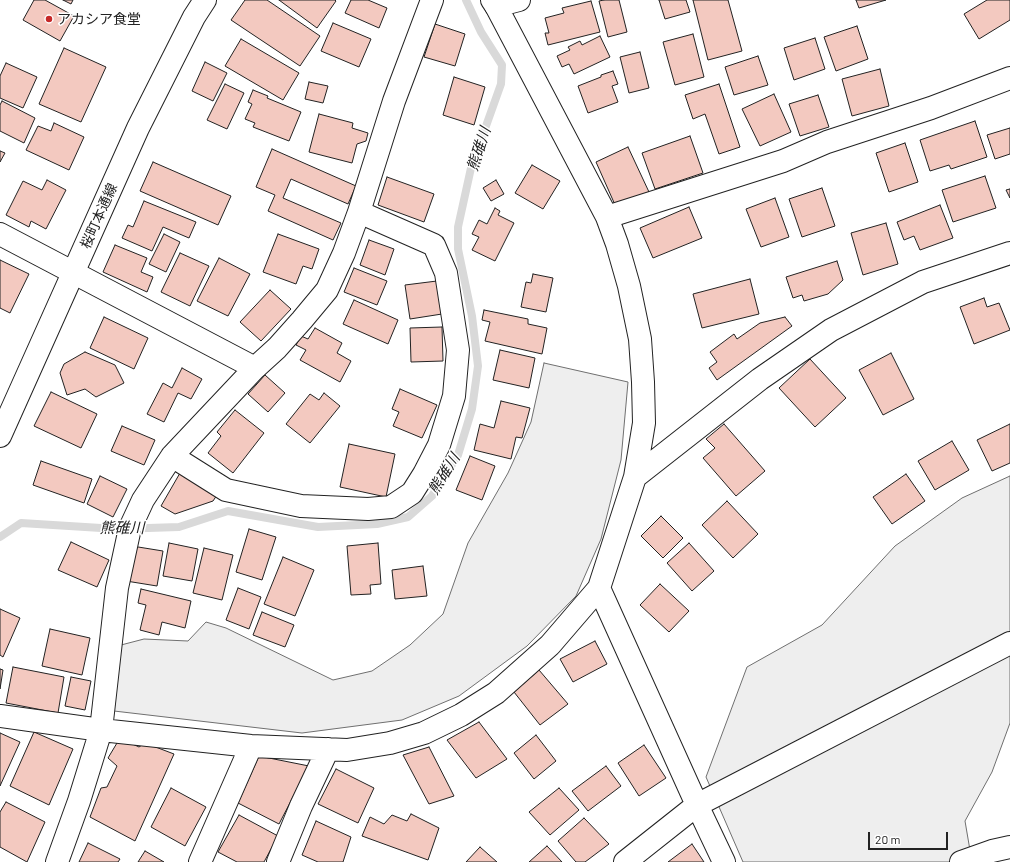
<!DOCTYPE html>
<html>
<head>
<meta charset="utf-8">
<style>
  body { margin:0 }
  #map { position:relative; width:1010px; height:862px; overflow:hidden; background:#fff; font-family:Barlow,sans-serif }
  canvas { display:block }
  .scale { position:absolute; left:868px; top:832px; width:80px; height:18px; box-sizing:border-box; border:2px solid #222; border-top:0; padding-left:5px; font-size:12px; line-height:14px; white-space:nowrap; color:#222; -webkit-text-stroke:3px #fff; paint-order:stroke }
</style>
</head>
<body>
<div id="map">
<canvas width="1010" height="862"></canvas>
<div class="scale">20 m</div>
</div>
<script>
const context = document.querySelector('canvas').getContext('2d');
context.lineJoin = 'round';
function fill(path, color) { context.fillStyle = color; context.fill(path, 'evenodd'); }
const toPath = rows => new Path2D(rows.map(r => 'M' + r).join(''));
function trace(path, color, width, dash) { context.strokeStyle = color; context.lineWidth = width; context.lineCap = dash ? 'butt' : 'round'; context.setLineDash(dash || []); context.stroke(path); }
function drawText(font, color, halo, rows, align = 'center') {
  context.font = font + ' Barlow,"Noto Sans JP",sans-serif'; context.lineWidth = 3; context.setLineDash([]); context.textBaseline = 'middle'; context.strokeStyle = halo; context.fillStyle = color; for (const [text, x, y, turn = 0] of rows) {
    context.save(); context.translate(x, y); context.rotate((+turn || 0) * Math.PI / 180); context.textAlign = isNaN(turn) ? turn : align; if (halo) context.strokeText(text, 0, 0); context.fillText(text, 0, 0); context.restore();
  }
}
const green = toPath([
  [544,363,628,382,621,460,601,539,576,596,527,646,459,696,402,720,302,733,114,711,121,645,144,639,188,641,206,622,226,628,333,680,372,671,410,645,443,614,468,543,508,473,531,422,544,363],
  [1010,476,1010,723,992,772,965,821,972,862,743,862,706,777,747,667,822,625,895,546,962,498,1010,476]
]);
fill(green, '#eee');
trace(green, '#6f6f6f', 1);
trace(toPath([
  [0,537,21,523,117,529,179,527,228,511,318,527,377,524,408,517,432,496,458,455,472,409,478,366,472,316,458,249,458,227,471,168,501,84,502,65,481,32,466,0]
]), '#d9d9d9', 8);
const building = toPath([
  [34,0,45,0,74,16,60,41,23,20,34,0],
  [63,0,73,0,71,4,63,0],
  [245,0,267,0,320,36,300,66,231,20,245,0],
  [279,0,335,0,336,1,317,28,279,0],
  [351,0,368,0,387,8,379,28,345,13,351,0],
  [604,0,619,0,627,32,608,37,599,1,604,0],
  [659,0,686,0,690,12,665,19,659,0],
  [693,0,728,0,742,51,708,60,693,0],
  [856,0,886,0,859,8,856,0],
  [987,0,1010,0,1010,20,979,39,964,14,987,0],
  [591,1,600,32,548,45,545,33,549,33,545,18,564,13,562,8,591,1],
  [333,23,371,39,359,67,321,51,333,23],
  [435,24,465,34,455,66,424,57,435,24],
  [857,26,868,59,836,71,824,37,857,26],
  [693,34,704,77,675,85,663,42,693,34],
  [600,36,610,57,574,74,569,64,562,67,557,56,570,50,568,47,580,41,582,45,600,36],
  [815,38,825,69,794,80,784,48,815,38],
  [241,39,299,73,283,100,225,66,241,39],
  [64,48,106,67,81,122,39,104,64,48],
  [640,52,649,88,629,93,620,57,640,52],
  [758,56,768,85,734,95,725,67,758,56],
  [205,62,227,73,213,101,192,91,205,62],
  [6,63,37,77,23,108,0,98,0,76,6,63],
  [880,69,889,106,852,116,842,79,880,69],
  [613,71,618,84,612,86,618,102,588,113,578,86,601,77,601,75,613,71],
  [454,77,485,87,474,125,443,115,454,77],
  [309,82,328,86,323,103,305,99,309,82],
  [225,84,244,93,227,129,207,120,225,84],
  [719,84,740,147,719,154,705,114,693,119,685,95,719,84],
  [253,90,268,96,267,98,301,112,289,141,253,127,255,123,245,119,252,104,248,102,253,90],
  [774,94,791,132,760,146,742,109,774,94],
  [818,95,829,127,800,136,789,104,818,95],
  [2,101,35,118,24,143,0,131,0,105,2,101],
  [319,114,353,123,352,128,368,133,366,141,357,144,352,163,309,152,319,114],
  [975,121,987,157,951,169,949,165,930,171,920,140,975,121],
  [54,123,84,137,69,170,26,150,38,126,51,131,54,123],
  [1010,128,1010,154,995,159,987,135,1010,128],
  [690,136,703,173,655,189,642,153,690,136],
  [905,143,918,182,889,192,876,153,905,143],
  [628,147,649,192,616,207,596,162,628,147],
  [272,149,356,186,348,204,291,179,283,198,341,223,333,240,268,211,275,195,256,187,272,149],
  [0,151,5,153,0,162,0,151],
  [153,162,231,196,218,225,140,191,153,162],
  [532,165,560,181,543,209,515,193,532,165],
  [985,176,996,208,953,222,942,190,985,176],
  [387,177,434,194,424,222,378,205,387,177],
  [47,180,66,190,46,229,31,221,29,227,6,215,23,181,42,190,47,180],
  [496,180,504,194,491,201,483,188,496,180],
  [822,188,835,226,802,237,789,199,822,188],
  [1010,189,1010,198,1006,190,1010,189],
  [775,198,789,237,761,247,746,209,775,198],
  [144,201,196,222,189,238,163,227,152,251,122,238,128,225,133,227,144,201],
  [940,205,953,238,920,250,914,236,904,240,897,222,940,205],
  [689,207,702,238,653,258,640,228,689,207],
  [495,208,500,211,498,215,514,223,495,261,472,250,479,237,472,234,479,220,487,224,495,208],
  [886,223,898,264,863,275,851,233,886,223],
  [164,234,180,242,166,272,149,264,164,234],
  [278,234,319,249,312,269,303,266,296,284,263,272,278,234],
  [369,240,394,249,385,275,360,265,369,240],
  [115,245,147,258,141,272,153,277,147,292,103,272,115,245],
  [180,253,209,266,190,306,161,292,180,253],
  [219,258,250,274,228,316,197,301,219,258],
  [0,260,29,274,10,313,0,308,0,260],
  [837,261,843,280,828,294,804,301,802,295,793,298,786,277,837,261],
  [354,268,387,281,377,305,344,292,354,268],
  [533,274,553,278,546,312,521,307,526,282,531,283,533,274],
  [750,279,759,314,702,328,693,294,750,279],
  [437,281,442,314,410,319,405,285,437,281],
  [270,290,291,309,261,341,240,322,270,290],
  [984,298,987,307,999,303,1010,330,974,344,960,307,984,298],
  [354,300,398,320,388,344,343,324,354,300],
  [484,310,528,319,528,324,547,328,542,354,485,341,490,322,482,320,484,310],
  [104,317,148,338,134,369,90,348,104,317],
  [785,317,792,326,717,380,709,368,717,362,710,352,734,334,737,339,760,323,785,317],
  [442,327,443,361,411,362,410,328,442,327],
  [315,328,342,343,337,353,351,361,340,382,300,360,306,350,296,345,301,336,308,339,315,328],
  [500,350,535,358,529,388,493,380,500,350],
  [85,352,115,365,124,383,96,397,85,389,67,395,60,373,64,364,85,352],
  [891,353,914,399,883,415,859,370,891,353],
  [810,359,846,398,815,427,779,388,810,359],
  [182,368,202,379,191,399,178,393,164,422,147,414,163,383,172,388,182,368],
  [265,375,285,393,268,412,248,394,265,375],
  [400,389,437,405,422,438,393,426,399,412,392,409,400,389],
  [51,392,97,414,81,448,34,426,51,392],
  [324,393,340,406,310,443,286,424,310,394,319,400,324,393],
  [501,401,530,408,522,438,516,437,511,459,474,450,480,424,494,428,501,401],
  [235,410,264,433,233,473,208,453,221,436,217,432,235,410],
  [724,424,765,471,736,496,703,458,715,448,706,439,724,424],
  [1010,424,1010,463,992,471,977,440,1010,424],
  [122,426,155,440,144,465,111,451,122,426],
  [952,441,969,470,935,490,918,461,952,441],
  [349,444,395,454,386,497,340,487,349,444],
  [470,456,495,466,482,500,456,490,470,456],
  [41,461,92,479,84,503,33,485,41,461],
  [180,473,217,495,213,501,175,514,161,506,180,473],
  [906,474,925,501,892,524,873,497,906,474],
  [100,476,127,489,113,517,87,504,100,476],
  [727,501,758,534,733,558,702,525,727,501],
  [661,516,683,538,663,558,641,536,661,516],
  [249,529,276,537,262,580,236,572,249,529],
  [71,542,109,560,97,587,58,570,71,542],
  [169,543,198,549,192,581,163,576,169,543],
  [378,543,381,584,370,585,371,594,351,595,347,546,378,543],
  [689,543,714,571,692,591,667,563,689,543],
  [132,546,163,551,157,586,126,581,132,546],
  [204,548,233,555,222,600,193,593,204,548],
  [283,557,314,570,295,616,264,604,283,557],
  [423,566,427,596,395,599,392,570,423,566],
  [660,584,689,611,669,632,640,605,660,584],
  [238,588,261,597,249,629,226,620,238,588],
  [141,589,191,601,185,628,162,622,159,635,140,630,146,605,138,603,141,589],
  [0,609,20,618,3,657,0,655,0,609],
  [262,612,294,625,285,647,253,635,262,612],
  [50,629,90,638,82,675,42,666,50,629],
  [595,641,607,664,573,682,560,659,595,641],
  [13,667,64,677,58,713,6,703,13,667],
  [0,669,3,670,0,689,0,669],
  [539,670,568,704,540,725,514,692,539,670],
  [71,677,91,681,85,710,65,706,71,677],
  [479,722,507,759,476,778,447,740,479,722],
  [34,732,73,749,49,805,10,786,34,732],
  [0,733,20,742,0,786,0,733],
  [536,735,556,761,534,779,514,753,536,735],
  [120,738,139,747,145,743,174,754,135,841,90,817,101,788,107,787,117,766,108,758,120,738],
  [644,745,666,778,639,796,618,763,644,745],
  [429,747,454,796,429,804,403,755,429,747],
  [259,756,309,766,279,824,238,803,259,756],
  [606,766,621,786,588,811,572,791,606,766],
  [336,769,374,788,358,823,318,804,336,769],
  [171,788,206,807,185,846,151,827,171,788],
  [559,788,579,810,550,835,529,812,559,788],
  [6,802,45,822,27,862,0,847,0,812,6,802],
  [411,814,439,828,428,860,362,836,370,817,384,824,392,815,407,821,411,814],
  [239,815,278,836,264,862,237,862,218,852,239,815],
  [584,818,609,844,585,862,576,862,558,841,584,818],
  [316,821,351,837,343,862,318,862,302,855,316,821],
  [88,843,120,859,118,862,79,862,88,843],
  [692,844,704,862,668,862,692,844],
  [547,846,562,862,529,862,547,846],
  [480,847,497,862,466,862,480,847],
  [145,851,164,862,138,862,145,851]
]);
fill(building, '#f3c9c0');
trace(building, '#222', 1);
const minor = toPath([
  [607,217,783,161,827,142,931,108,1010,78],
  [0,234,255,368],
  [172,456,226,490,301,506,368,509,391,507,412,493,424,474,439,445,454,396,458,350,446,273,434,245,359,212],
  [635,477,760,379,831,330,923,282,1010,253],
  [599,588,697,805,724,862],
  [0,716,101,730,251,746,347,750,390,743,424,733,461,715,496,693,550,645,599,588,635,477,644,423,643,382,640,339,629,286,617,244,607,217,496,6,519,0],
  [57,862,79,801,101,730,117,588,130,528,143,500,172,456,255,368,277,348,302,320,327,290,344,253,359,212,394,101,432,0],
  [200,862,251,746],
  [278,862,301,806,328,749],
  [625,862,697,805,1010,643],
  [961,862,992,851,1010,847]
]);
const tertiary = toPath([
  [492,0,496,6],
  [0,436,138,128,194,17,205,0]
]);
trace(minor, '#222', 24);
trace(tertiary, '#222', 24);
trace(minor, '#fff', 22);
trace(tertiary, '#fff', 22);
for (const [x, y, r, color] of [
  [49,19,4,"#c62828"]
]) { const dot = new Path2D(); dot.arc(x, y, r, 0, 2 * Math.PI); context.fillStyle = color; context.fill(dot); trace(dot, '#fff', 1.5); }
drawText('14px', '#222', '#fff', [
  ["アカシア食堂",57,19]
], 'left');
drawText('14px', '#222', '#fff', [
  ["桜町本通線",99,216,-66]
]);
drawText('italic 15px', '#222', '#fff', [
  ["熊碓川",479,149,-72],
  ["熊碓川",444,474,-58],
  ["熊碓川",122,528]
]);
</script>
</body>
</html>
